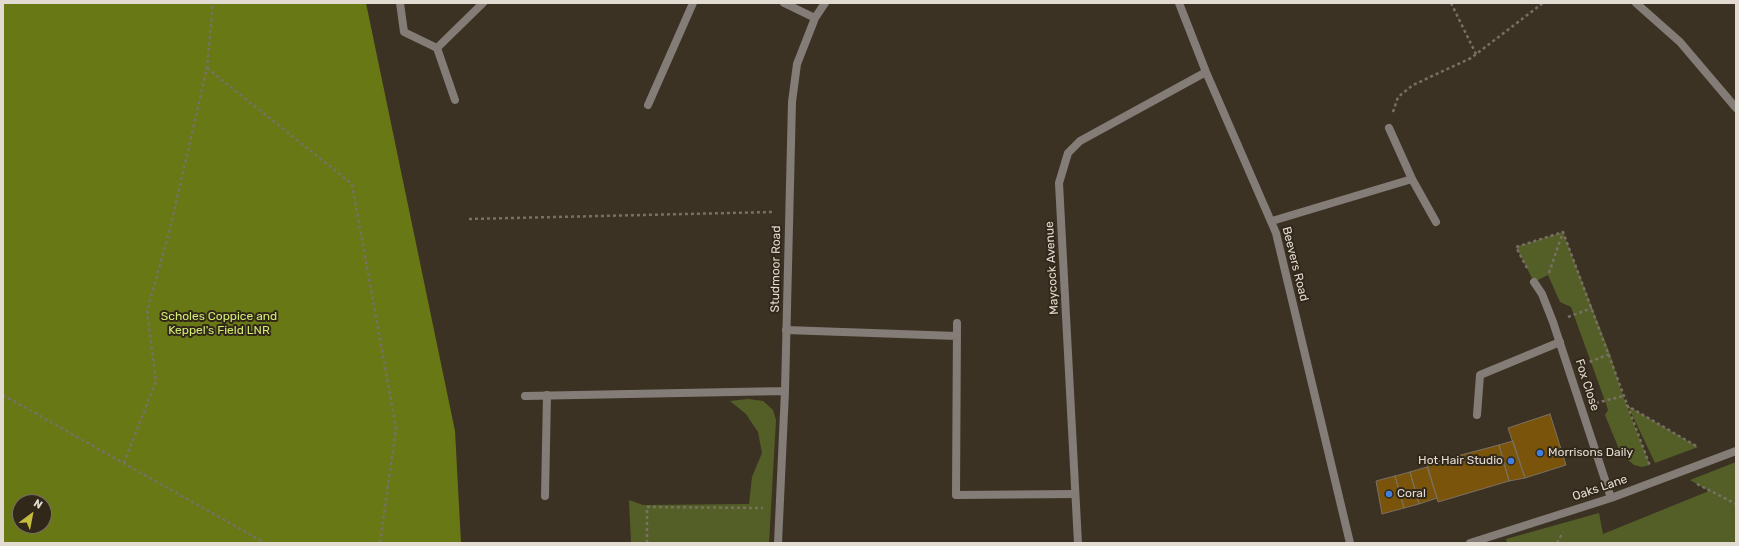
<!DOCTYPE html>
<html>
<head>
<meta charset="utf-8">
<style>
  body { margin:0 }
  #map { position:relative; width:1739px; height:546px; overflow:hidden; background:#3c3224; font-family:Rubik,sans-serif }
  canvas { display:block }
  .frame { position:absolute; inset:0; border:4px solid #e1dbd2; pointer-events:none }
  .north { position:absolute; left:12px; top:494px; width:40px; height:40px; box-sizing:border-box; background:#32281a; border:1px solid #787064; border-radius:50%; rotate:32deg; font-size:11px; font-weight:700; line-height:16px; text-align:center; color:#e1dbd2 }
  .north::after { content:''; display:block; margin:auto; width:14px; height:18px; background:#c4bc3d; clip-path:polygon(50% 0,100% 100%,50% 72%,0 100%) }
</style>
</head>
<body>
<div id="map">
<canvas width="1739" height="546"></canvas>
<div class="frame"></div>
<div class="north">N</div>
</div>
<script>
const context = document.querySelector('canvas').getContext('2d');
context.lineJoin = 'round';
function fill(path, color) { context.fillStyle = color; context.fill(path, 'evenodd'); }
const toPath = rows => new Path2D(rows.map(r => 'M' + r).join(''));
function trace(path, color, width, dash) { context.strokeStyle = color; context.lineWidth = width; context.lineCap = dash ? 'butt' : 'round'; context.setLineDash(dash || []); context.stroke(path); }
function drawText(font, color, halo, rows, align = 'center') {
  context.font = font + ' Rubik,sans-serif'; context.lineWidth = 4; context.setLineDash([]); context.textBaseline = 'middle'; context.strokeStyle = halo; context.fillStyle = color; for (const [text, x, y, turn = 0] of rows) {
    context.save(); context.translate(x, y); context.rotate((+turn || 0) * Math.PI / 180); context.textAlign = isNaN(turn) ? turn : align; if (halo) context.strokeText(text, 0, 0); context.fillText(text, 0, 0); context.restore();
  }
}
fill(toPath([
  [1563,232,1610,354,1623,396,1650,465,1642,467,1634,465,1621,454,1605,415,1608,410,1605,401,1571,307,1560,302,1548,275,1534,282,1516,247],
  [748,399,763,401,773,410,776,420,769,543,631,543,629,500,643,505,749,504,752,477,762,453,758,432,746,414,730,401],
  [1628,406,1698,447,1655,463],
  [1736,462,1736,541,1731,543,1507,543,1506,539,1599,513,1603,534,1709,491,1690,480]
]), '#545f28');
fill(toPath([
  [3,3,366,3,455,431,461,543,3,543],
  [20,502,44,502,44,526,20,526]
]), '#687815');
const building = toPath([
  [1550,414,1566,465,1525,478,1508,428,1550,414],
  [1513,441,1525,478,1509,481,1499,445,1513,441],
  [1499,445,1509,481,1438,502,1427,464,1499,445],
  [1427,467,1437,498,1419,504,1410,472,1427,467],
  [1410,472,1419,504,1404,508,1395,476,1410,472],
  [1395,476,1404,508,1382,514,1376,481,1395,476]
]);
fill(building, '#7a540b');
trace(building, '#7c7161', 1);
trace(toPath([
  [1451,3,1476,54],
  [207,68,352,184,396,428,380,543],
  [1393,112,1398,97,1413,85,1471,58,1543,3],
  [469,219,773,212],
  [1527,268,1516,247,1563,232,1650,466],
  [1549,273,1563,232],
  [1568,317,1592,308],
  [1584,364,1610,354],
  [3,395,265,543],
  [1596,403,1623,396],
  [1626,405,1698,447],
  [124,463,156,381,147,311,169,233,207,68,213,3],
  [1697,484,1736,504],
  [647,543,647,507,763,508],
  [1557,543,1563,532]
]), '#787064', 2.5, [3, 3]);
trace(toPath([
  [400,3,404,32,437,48],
  [648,105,693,3],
  [1412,179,1436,222],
  [1272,221,1412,179,1389,128],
  [957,323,956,495,1075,494],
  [786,330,957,336],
  [1477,415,1480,375,1560,342],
  [545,496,547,395]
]), '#847d77', 8);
trace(toPath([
  [784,3,815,18],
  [1179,3,1206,72,1276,233,1350,543],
  [1636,3,1680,42,1736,108],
  [455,100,437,48,483,3],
  [1534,282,1542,294,1553,322,1611,498],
  [525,396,785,391],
  [778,543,785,391,792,102,797,64,815,18,825,3],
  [1078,543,1059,183,1068,153,1080,141,1206,72],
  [1470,543,1611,498,1736,451]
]), '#847d77', 8);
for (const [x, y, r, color] of [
  [1540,453,4,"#3f7fe0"],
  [1511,461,4,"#3f7fe0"],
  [1389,494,4,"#3f7fe0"]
]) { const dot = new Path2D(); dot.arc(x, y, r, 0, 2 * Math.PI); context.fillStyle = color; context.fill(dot); trace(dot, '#32281a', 1.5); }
drawText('12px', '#e1dbd2', '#32281a', [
  ["Beevers Road",1295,264,76],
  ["Maycock Avenue",1052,268,-93],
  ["Studmoor Road",776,269,-89],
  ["Fox Close",1587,385,72],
  ["Oaks Lane",1600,488,-19]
]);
drawText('12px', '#d2eb72', '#32281a', [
  ["Scholes Coppice and",219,317],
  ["Keppel's Field LNR",219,331]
]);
drawText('12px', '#e1dbd2', '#32281a', [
  ["Morrisons Daily",1548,453],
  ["Hot Hair Studio",1503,461,"right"],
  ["Coral",1397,494]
], 'left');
</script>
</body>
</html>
